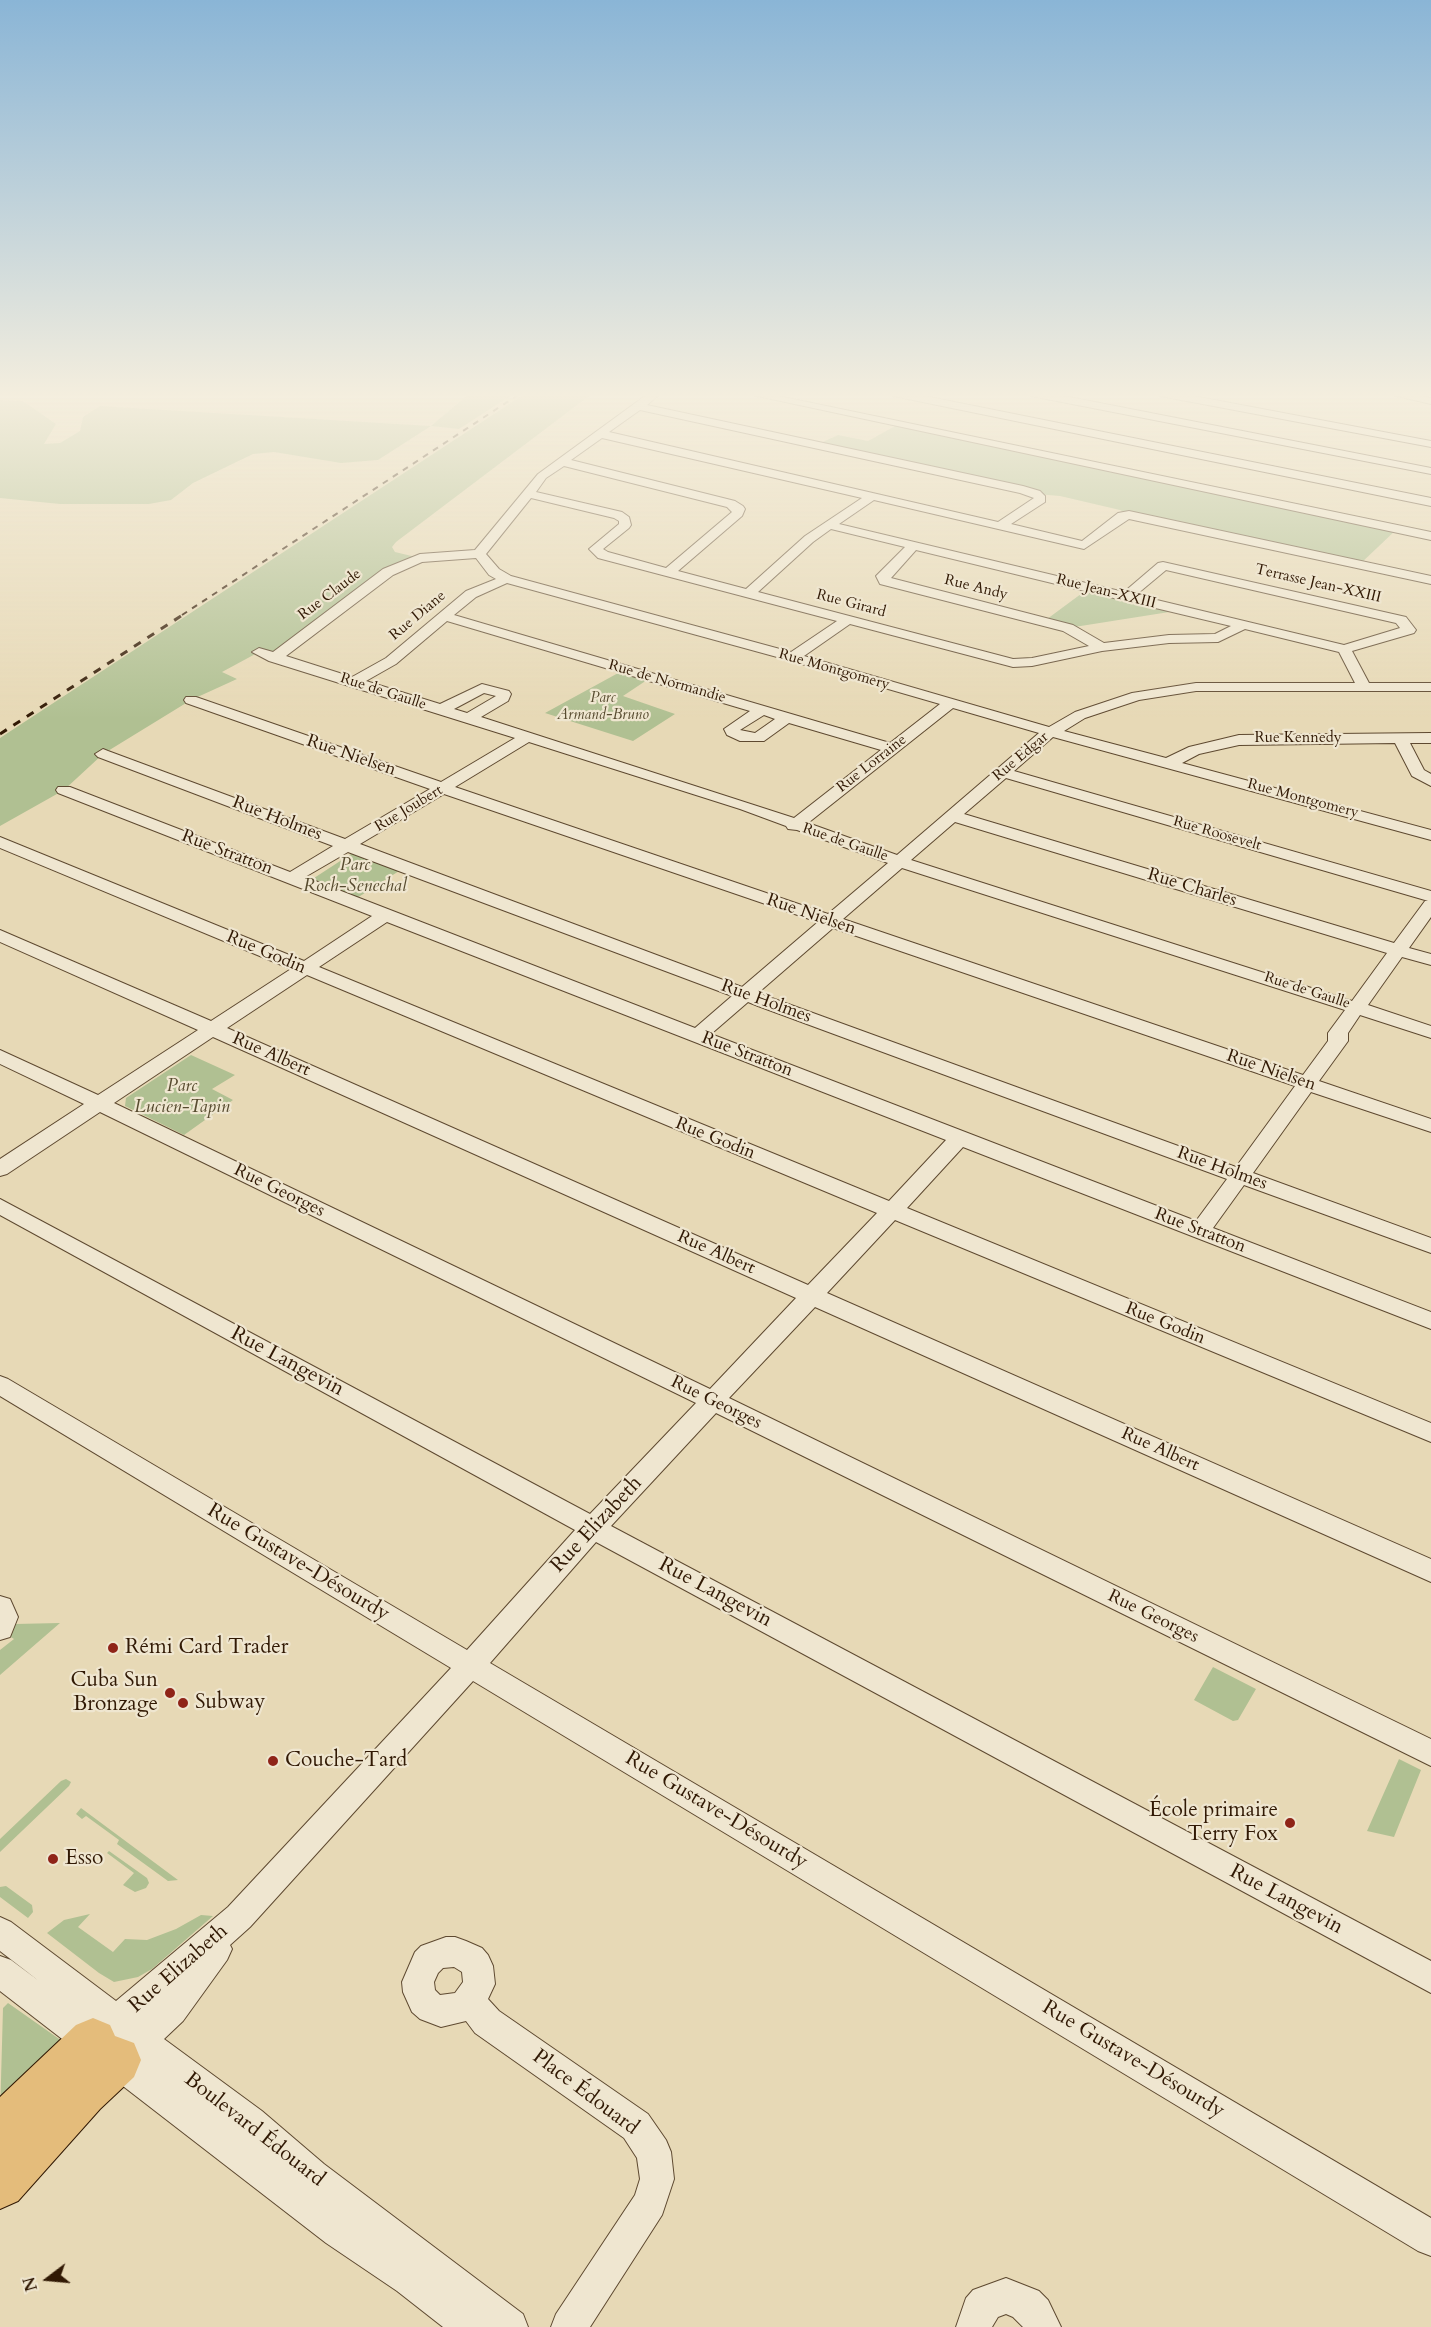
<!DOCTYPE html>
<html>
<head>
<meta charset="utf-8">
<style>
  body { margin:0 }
  #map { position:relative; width:1431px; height:2327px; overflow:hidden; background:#e7d9b6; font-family:Cardo,serif }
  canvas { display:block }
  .north { position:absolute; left:18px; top:2249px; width:60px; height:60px; -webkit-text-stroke:4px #efe6d0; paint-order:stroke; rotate:254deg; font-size:16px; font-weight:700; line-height:24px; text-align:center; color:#311904 }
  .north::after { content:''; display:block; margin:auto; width:21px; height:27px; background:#311904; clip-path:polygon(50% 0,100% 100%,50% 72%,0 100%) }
</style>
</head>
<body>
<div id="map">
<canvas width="1431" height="2327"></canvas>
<div class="north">N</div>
</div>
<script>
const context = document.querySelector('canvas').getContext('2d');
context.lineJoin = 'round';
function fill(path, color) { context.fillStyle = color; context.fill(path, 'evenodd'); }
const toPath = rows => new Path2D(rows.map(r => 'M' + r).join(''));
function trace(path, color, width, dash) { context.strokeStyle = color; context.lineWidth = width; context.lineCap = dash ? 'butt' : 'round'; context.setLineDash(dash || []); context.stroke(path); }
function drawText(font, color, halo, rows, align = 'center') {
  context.font = font + ' Cardo,serif'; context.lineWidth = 4.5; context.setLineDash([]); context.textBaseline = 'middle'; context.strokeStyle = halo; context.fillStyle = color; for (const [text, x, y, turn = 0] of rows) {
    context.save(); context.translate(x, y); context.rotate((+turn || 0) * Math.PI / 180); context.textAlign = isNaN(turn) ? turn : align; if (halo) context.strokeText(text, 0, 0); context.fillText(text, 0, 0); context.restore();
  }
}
fill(toPath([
  [470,393,515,393,459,429,431,426,378,460,341,463,274,452,253,454,193,483,171,500,149,504,60,504,0,498,0,400,23,401,56,424,44,444,60,443,80,431,83,417,100,406,431,426],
  [526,393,593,393,396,542,392,547,395,552,420,558,388,572,279,653,259,652,222,672,237,679,191,700,103,754,64,790,0,826,0,738],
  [897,425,1397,529,1359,565,1129,515,1120,510,1060,496,1036,494,816,445,838,435,868,441],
  [1089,588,1182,610,1068,628,1043,622],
  [620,672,647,680,623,696,675,714,633,741,545,713],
  [351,854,353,854,399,871,357,898,311,880],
  [191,1055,235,1075,212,1089,233,1100,184,1135,125,1106,126,1098],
  [60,1623,0,1675,0,1650,14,1639,9,1636,15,1624],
  [1213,1667,1256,1689,1238,1720,1233,1721,1194,1700],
  [1399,1759,1421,1770,1394,1837,1367,1831],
  [66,1779,71,1782,69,1786,0,1852,0,1839,61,1781],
  [81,1808,178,1880,168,1881,117,1844,119,1840,86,1816,82,1819,76,1814],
  [109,1851,147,1878,149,1883,146,1888,135,1892,123,1885,134,1873,107,1853],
  [6,1886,32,1905,33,1912,28,1918,0,1897,0,1887],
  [90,1914,78,1927,113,1952,125,1939,147,1940,176,1929,201,1915,213,1916,152,1969,138,1977,114,1982,99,1973,47,1933,64,1920],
  [8,2003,62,2041,0,2116,3,2008]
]), '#b0c092');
const minor = toPath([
  [649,393,661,393,647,405,1023,486,1040,491,1045,496,1045,502,1011,524,1082,541,1118,513,1129,511,1431,576,1431,584,1129,519,1084,549,874,500,839,524,1124,592,1158,563,1163,562,1406,617,1416,630,1414,633,1352,651,1369,683,1431,683,1431,691,1196,691,1139,700,1085,718,1064,731,1166,758,1189,747,1239,735,1431,733,1431,743,1410,743,1424,770,1431,774,1431,786,1412,776,1395,743,1239,745,1199,754,1182,763,1431,830,1431,840,1053,737,1014,771,1431,891,1431,917,1409,948,1431,954,1431,965,1402,957,1368,1005,1431,1026,1431,1038,1360,1015,1348,1033,1348,1041,1319,1081,1431,1119,1431,1132,1311,1092,1253,1173,1431,1238,1431,1253,1244,1185,1213,1228,1431,1312,1431,1329,963,1147,907,1208,1431,1423,1431,1442,895,1220,827,1293,1431,1559,1431,1582,815,1307,729,1398,1431,1739,1431,1766,716,1413,611,1526,1431,1961,1431,1993,596,1542,490,1663,1431,2218,1431,2256,1418,2251,473,1681,250,1927,230,1945,232,1949,227,1960,183,2021,164,2039,262,2111,324,2164,523,2314,528,2327,443,2327,397,2291,326,2243,0,1991,0,1956,11,1960,39,1981,0,1951,0,1917,11,1922,116,2001,228,1907,451,1668,0,1396,0,1376,8,1379,467,1650,575,1530,0,1215,0,1199,590,1514,696,1403,100,1112,7,1174,0,1176,0,1159,84,1104,0,1064,0,1050,98,1095,198,1030,0,942,0,930,211,1021,291,969,0,848,0,837,304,961,372,916,58,793,56,790,58,787,70,787,290,872,333,846,98,757,95,754,103,749,108,751,345,839,430,789,186,703,184,700,186,697,196,697,441,782,515,738,269,661,252,652,259,648,273,652,383,569,420,554,475,550,538,474,649,393],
  [640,410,1020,493,1034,498,998,522,609,432,640,410],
  [602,438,862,498,805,536,746,589,678,571,742,516,745,509,743,506,735,501,571,460,602,438],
  [564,466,727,507,732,512,666,568,608,552,603,549,629,528,631,525,629,517,622,512,536,492,546,478,564,466],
  [531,498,614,518,619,521,619,524,589,549,598,558,837,621,791,652,511,576,499,569,486,554,531,498],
  [831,529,905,547,876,576,880,584,1063,631,1089,646,1032,658,1013,659,758,592,813,542,831,529],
  [916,550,1126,601,1231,626,1215,634,1169,635,1104,643,1073,625,891,578,916,550],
  [476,558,489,575,496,579,466,591,386,658,352,677,286,656,393,575,422,562,476,558],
  [1166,570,1396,623,1400,628,1344,645,1136,595,1166,570],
  [507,583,788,660,940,704,890,743,454,615,476,597,507,583],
  [447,621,750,711,724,729,727,735,740,741,764,741,789,723,881,750,794,818,481,717,508,701,511,694,509,691,482,684,440,704,366,681,396,664,447,621],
  [850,624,1013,667,1032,666,1102,651,1169,643,1218,642,1245,629,1339,652,1355,683,1196,683,1132,693,1075,712,1049,727,804,656,850,624],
  [484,693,496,696,467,713,454,709,484,693],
  [953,708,1039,733,897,855,808,823,953,708],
  [764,715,775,719,755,733,740,730,764,715],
  [529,742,740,809,786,826,788,829,797,830,888,863,828,914,455,787,529,742],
  [1006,778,1425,900,1428,900,1425,901,1394,943,964,814,1006,778],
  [444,794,818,922,742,987,360,844,444,794],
  [955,822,1387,953,1352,1001,911,860,955,822],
  [348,852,732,996,695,1028,305,877,348,852],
  [902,868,1345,1010,1328,1033,1328,1041,1303,1075,843,919,902,868],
  [387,922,946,1140,889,1201,319,967,387,922],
  [833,928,1295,1086,1236,1167,758,993,833,928],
  [307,975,877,1213,808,1285,227,1028,307,975],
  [748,1002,758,1006,1227,1179,1196,1221,711,1034,748,1002],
  [213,1037,796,1298,710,1389,114,1103,213,1037],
  [743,393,764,393,1431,532,1431,540,743,393],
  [888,393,910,393,1431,498,1431,506,893,396,888,393],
  [1026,393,1049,393,1431,468,1431,474,1031,396,1026,393],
  [1155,393,1178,393,1431,441,1431,447,1160,396,1155,393],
  [1384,393,1407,393,1431,398,1431,404,1384,393],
  [0,1596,10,1599,18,1617,10,1637,0,1640,0,1596],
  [446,1937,455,1937,466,1941,482,1948,488,1955,493,1966,495,1984,488,1999,499,2011,648,2114,666,2140,671,2152,674,2179,662,2215,590,2327,551,2327,556,2314,635,2195,640,2179,637,2158,624,2138,475,2033,466,2021,441,2027,420,2019,412,2012,403,1992,402,1982,415,1952,421,1946,446,1937],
  [454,1967,462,1972,463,1982,455,1993,440,1995,435,1990,434,1982,438,1973,443,1968,454,1967],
  [1006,2278,1039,2291,1048,2300,1061,2327,1023,2327,1013,2317,1006,2314,998,2317,992,2327,956,2327,966,2298,973,2290,1006,2278]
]);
const highway = toPath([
  [93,2018,110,2025,115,2036,134,2043,141,2060,134,2077,100,2109,18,2201,0,2209,0,2097,76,2025,93,2018]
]);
trace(minor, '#5e4930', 2);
trace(highway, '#311904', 2);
fill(minor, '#efe6d0');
fill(highway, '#e4bc7b');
trace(toPath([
  [182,615,521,393]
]), '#311904', 2, [6, 6]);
trace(toPath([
  [0,734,184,614]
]), '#311904', 3, [8, 8]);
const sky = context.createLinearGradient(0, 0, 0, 719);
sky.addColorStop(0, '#8ab5d6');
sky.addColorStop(0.55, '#f4eede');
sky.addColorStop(1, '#f4eede00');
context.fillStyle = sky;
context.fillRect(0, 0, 1431, 719);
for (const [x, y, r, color] of [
  [113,1648,6,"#8f2418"],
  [170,1693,6,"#8f2418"],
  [183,1703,6,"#8f2418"],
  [273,1761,6,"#8f2418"],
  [1290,1823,6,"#8f2418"],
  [53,1859,6,"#8f2418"]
]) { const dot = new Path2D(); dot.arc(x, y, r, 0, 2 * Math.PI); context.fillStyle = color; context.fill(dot); trace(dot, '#efe6d0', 2); }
drawText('15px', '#311904', '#efe6d0', [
  ["Terrasse Jean-XXIII",1318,584,13],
  ["Rue Andy",976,588,14],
  ["Rue Jean-XXIII",1106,592,14],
  ["Rue Claude",330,595,-37],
  ["Rue Girard",851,604,15],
  ["Rue Diane",418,616,-40],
  ["Rue Montgomery",834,670,16],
  ["Rue de Normandie",667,682,16],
  ["Rue de Gaulle",383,692,18],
  ["Rue Kennedy",1298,739],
  ["Rue Edgar",1021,757,-40],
  ["Rue Lorraine",872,764,-38],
  ["Rue Montgomery",1303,799,15],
  ["Rue Joubert",409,809,-31],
  ["Rue Roosevelt",1217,834,16],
  ["Rue de Gaulle",845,843,19],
  ["Rue de Gaulle",1307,991,18]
]);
drawText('italic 15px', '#574b2f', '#efe6d0', [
  ["Parc",603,699],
  ["Armand-Bruno",603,716]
]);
drawText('18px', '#311904', '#efe6d0', [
  ["Rue Nielsen",351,756,19],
  ["Rue Holmes",277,819,21],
  ["Rue Stratton",227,853,21],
  ["Rue Charles",1192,888,17],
  ["Rue Nielsen",811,915,19],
  ["Rue Godin",266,953,23],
  ["Rue Holmes",766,1002,20],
  ["Rue Albert",271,1055,24],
  ["Rue Stratton",747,1055,21],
  ["Rue Nielsen",1271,1071,19],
  ["Rue Godin",715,1139,22],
  ["Rue Holmes",1222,1169,20],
  ["Rue Georges",279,1191,26],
  ["Rue Stratton",1200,1231,21],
  ["Rue Albert",716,1253,24],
  ["Rue Godin",1165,1324,22],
  ["Rue Georges",716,1403,26],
  ["Rue Albert",1160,1450,24],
  ["Rue Georges",1153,1617,26]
]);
drawText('italic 18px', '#574b2f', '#efe6d0', [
  ["Parc",355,866],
  ["Roch-Senechal",355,887],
  ["Parc",182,1087],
  ["Lucien-Tapin",182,1108]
]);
drawText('21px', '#311904', '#efe6d0', [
  ["Rue Langevin",287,1362,28],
  ["Rue Elizabeth",597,1525,-47],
  ["Rue Gustave-Désourdy",298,1563,31],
  ["Rue Langevin",715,1593,28],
  ["Rue Gustave-Désourdy",716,1811,31],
  ["Rue Langevin",1286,1900,28],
  ["Rue Elizabeth",179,1969,-41],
  ["Rue Gustave-Désourdy",1133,2060,31],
  ["Place Édouard",585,2093,37],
  ["Boulevard Édouard",254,2130,38]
]);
drawText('21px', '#311904', '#efe6d0', [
  ["Rémi Card Trader",125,1648],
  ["Cuba Sun",158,1681,"right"],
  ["Bronzage",158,1705,"right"],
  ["Subway",195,1703],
  ["Couche-Tard",285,1761],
  ["École primaire",1278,1811,"right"],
  ["Terry Fox",1278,1835,"right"],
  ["Esso",65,1859]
], 'left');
</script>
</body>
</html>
